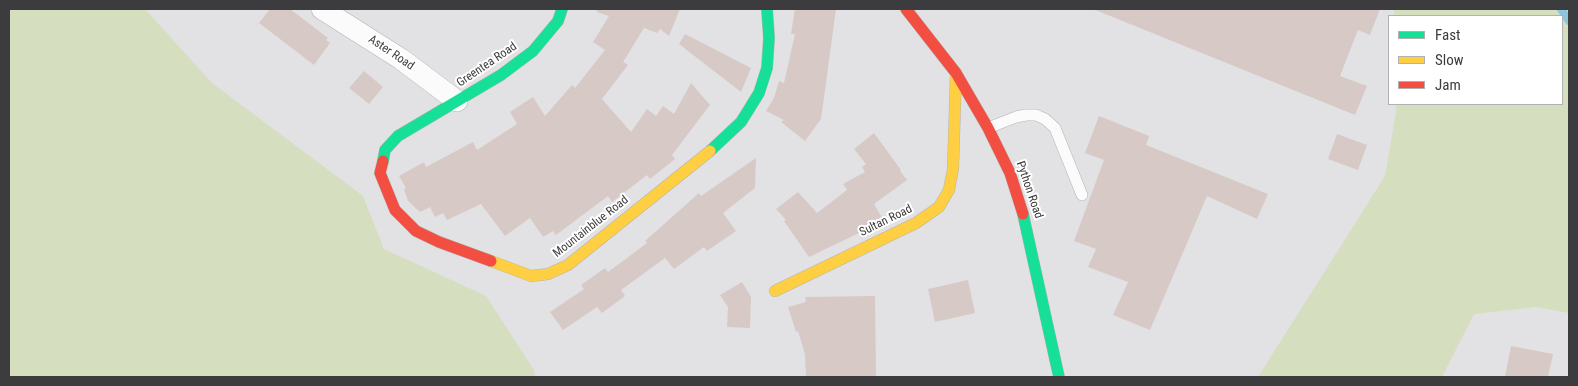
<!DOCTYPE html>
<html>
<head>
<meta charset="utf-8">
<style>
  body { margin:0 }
  #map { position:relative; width:1578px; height:386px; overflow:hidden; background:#e2e2e4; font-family:"Roboto Condensed",sans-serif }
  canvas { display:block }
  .frame { position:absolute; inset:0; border:10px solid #3c3c3e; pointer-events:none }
  .legend { position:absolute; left:1388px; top:15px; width:175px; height:90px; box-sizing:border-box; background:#fff; border:1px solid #b1b1b2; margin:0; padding:6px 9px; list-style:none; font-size:15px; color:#3c3c3e }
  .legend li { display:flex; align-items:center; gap:10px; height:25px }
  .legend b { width:25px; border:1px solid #b1b1b2 }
</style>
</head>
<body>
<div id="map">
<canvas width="1578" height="386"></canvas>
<div class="frame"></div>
<ul class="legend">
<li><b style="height:6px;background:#16e098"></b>Fast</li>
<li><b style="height:6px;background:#ffcf43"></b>Slow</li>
<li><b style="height:6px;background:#f24e42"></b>Jam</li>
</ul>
</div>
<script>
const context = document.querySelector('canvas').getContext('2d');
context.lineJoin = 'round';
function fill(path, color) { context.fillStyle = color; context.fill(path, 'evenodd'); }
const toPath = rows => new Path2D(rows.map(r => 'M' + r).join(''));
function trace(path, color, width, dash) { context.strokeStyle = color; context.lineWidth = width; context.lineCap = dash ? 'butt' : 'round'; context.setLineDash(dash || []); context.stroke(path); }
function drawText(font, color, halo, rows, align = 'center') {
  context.font = font + ' "Roboto Condensed",sans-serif'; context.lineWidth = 4; context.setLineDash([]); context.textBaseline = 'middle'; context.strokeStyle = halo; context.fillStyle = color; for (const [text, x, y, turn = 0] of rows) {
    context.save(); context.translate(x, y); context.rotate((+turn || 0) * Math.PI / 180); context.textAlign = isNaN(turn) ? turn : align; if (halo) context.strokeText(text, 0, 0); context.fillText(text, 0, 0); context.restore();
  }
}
fill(toPath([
  [9,9,145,9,212,83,363,196,384,249,486,296,534,370,536,377,9,377],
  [1394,9,1569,9,1569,313,1536,307,1474,314,1442,377,1258,377,1385,176,1396,112,1396,104,1562,104,1562,16,1394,16]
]), '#d6dec0');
trace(toPath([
  [1561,9,1569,21]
]), '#8dc5dc', 8);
fill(toPath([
  [270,9,290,9,328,38,326,40,330,43,314,65,259,23],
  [597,9,680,9,669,36,660,29,657,33,644,28,623,62,628,65,602,99,631,132,647,109,656,116,663,106,674,114,691,83,710,105,672,155,675,159,650,179,647,175,612,202,608,196,556,235,553,231,543,237,530,218,505,236,481,204,447,220,443,213,435,217,430,207,420,212,408,201,404,189,406,188,399,176,424,162,426,167,473,142,477,150,517,124,510,112,533,97,545,116,572,85,575,88,605,50,593,42,609,16,597,12],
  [795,9,836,9,821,119,805,141,781,122,784,120,766,111,774,98,779,81,784,83,795,34,791,34],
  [1093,9,1380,9,1370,35,1358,30,1340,76,1367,86,1355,115],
  [685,34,751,68,741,92,679,44],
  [364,71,383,87,369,104,349,88],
  [1099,116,1149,136,1146,145,1268,194,1257,219,1207,196,1150,330,1113,315,1128,282,1088,267,1096,249,1074,241,1104,160,1085,153],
  [874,133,901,170,900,171,907,180,874,204,884,221,809,257,784,221,786,220,776,209,798,192,817,213,847,190,843,184,865,172,862,167,866,164,854,149],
  [1337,134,1367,145,1358,170,1328,159],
  [756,158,755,188,723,213,736,231,707,251,704,247,674,269,665,258,621,290,625,296,602,313,597,307,563,330,550,312,584,289,581,285,605,268,608,272,647,243,645,241,699,193,701,196],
  [968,280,975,313,935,322,928,289],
  [742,282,751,297,750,328,727,327,728,307,720,295],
  [875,296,876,377,806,377,805,354,798,331,796,332,788,307,806,302,805,297],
  [1511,346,1553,354,1548,377,1505,377]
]), '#d7c9c6');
const lane = toPath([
  [988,128,1016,117,1026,115,1036,115,1045,119,1055,128,1082,195]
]);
const street = toPath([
  [322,9,401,59,457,101]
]);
const fast = toPath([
  [710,151,741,122,759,93,767,68,769,38,767,9],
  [383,161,385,150,398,136,501,75,533,51,558,21,562,9],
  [1023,214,1059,377]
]);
const slow = toPath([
  [491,261,531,276,548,274,568,265,710,151],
  [775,291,916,223,939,207,949,190,953,169,956,73]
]);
const jam = toPath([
  [906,9,956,73,988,128,1010,173,1023,214],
  [383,161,380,173,395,210,416,231,439,242,491,261]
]);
trace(lane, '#b4b4b6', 12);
trace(street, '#b4b4b6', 22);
trace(fast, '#b4b4b6', 12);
trace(slow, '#b4b4b6', 12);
trace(jam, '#b4b4b6', 12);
trace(lane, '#fbfbfb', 11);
trace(street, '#fbfbfb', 21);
trace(fast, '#16e098', 11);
trace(slow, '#ffcf43', 11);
trace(jam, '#f24e42', 11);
drawText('12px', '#3c3c3e', '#fff', [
  ["Aster Road",391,53,34],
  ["Greentea Road",487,65,-34],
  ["Python Road",1029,190,71],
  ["Sultan Road",886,221,-26],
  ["Mountainblue Road",591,227,-38]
]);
</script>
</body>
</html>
